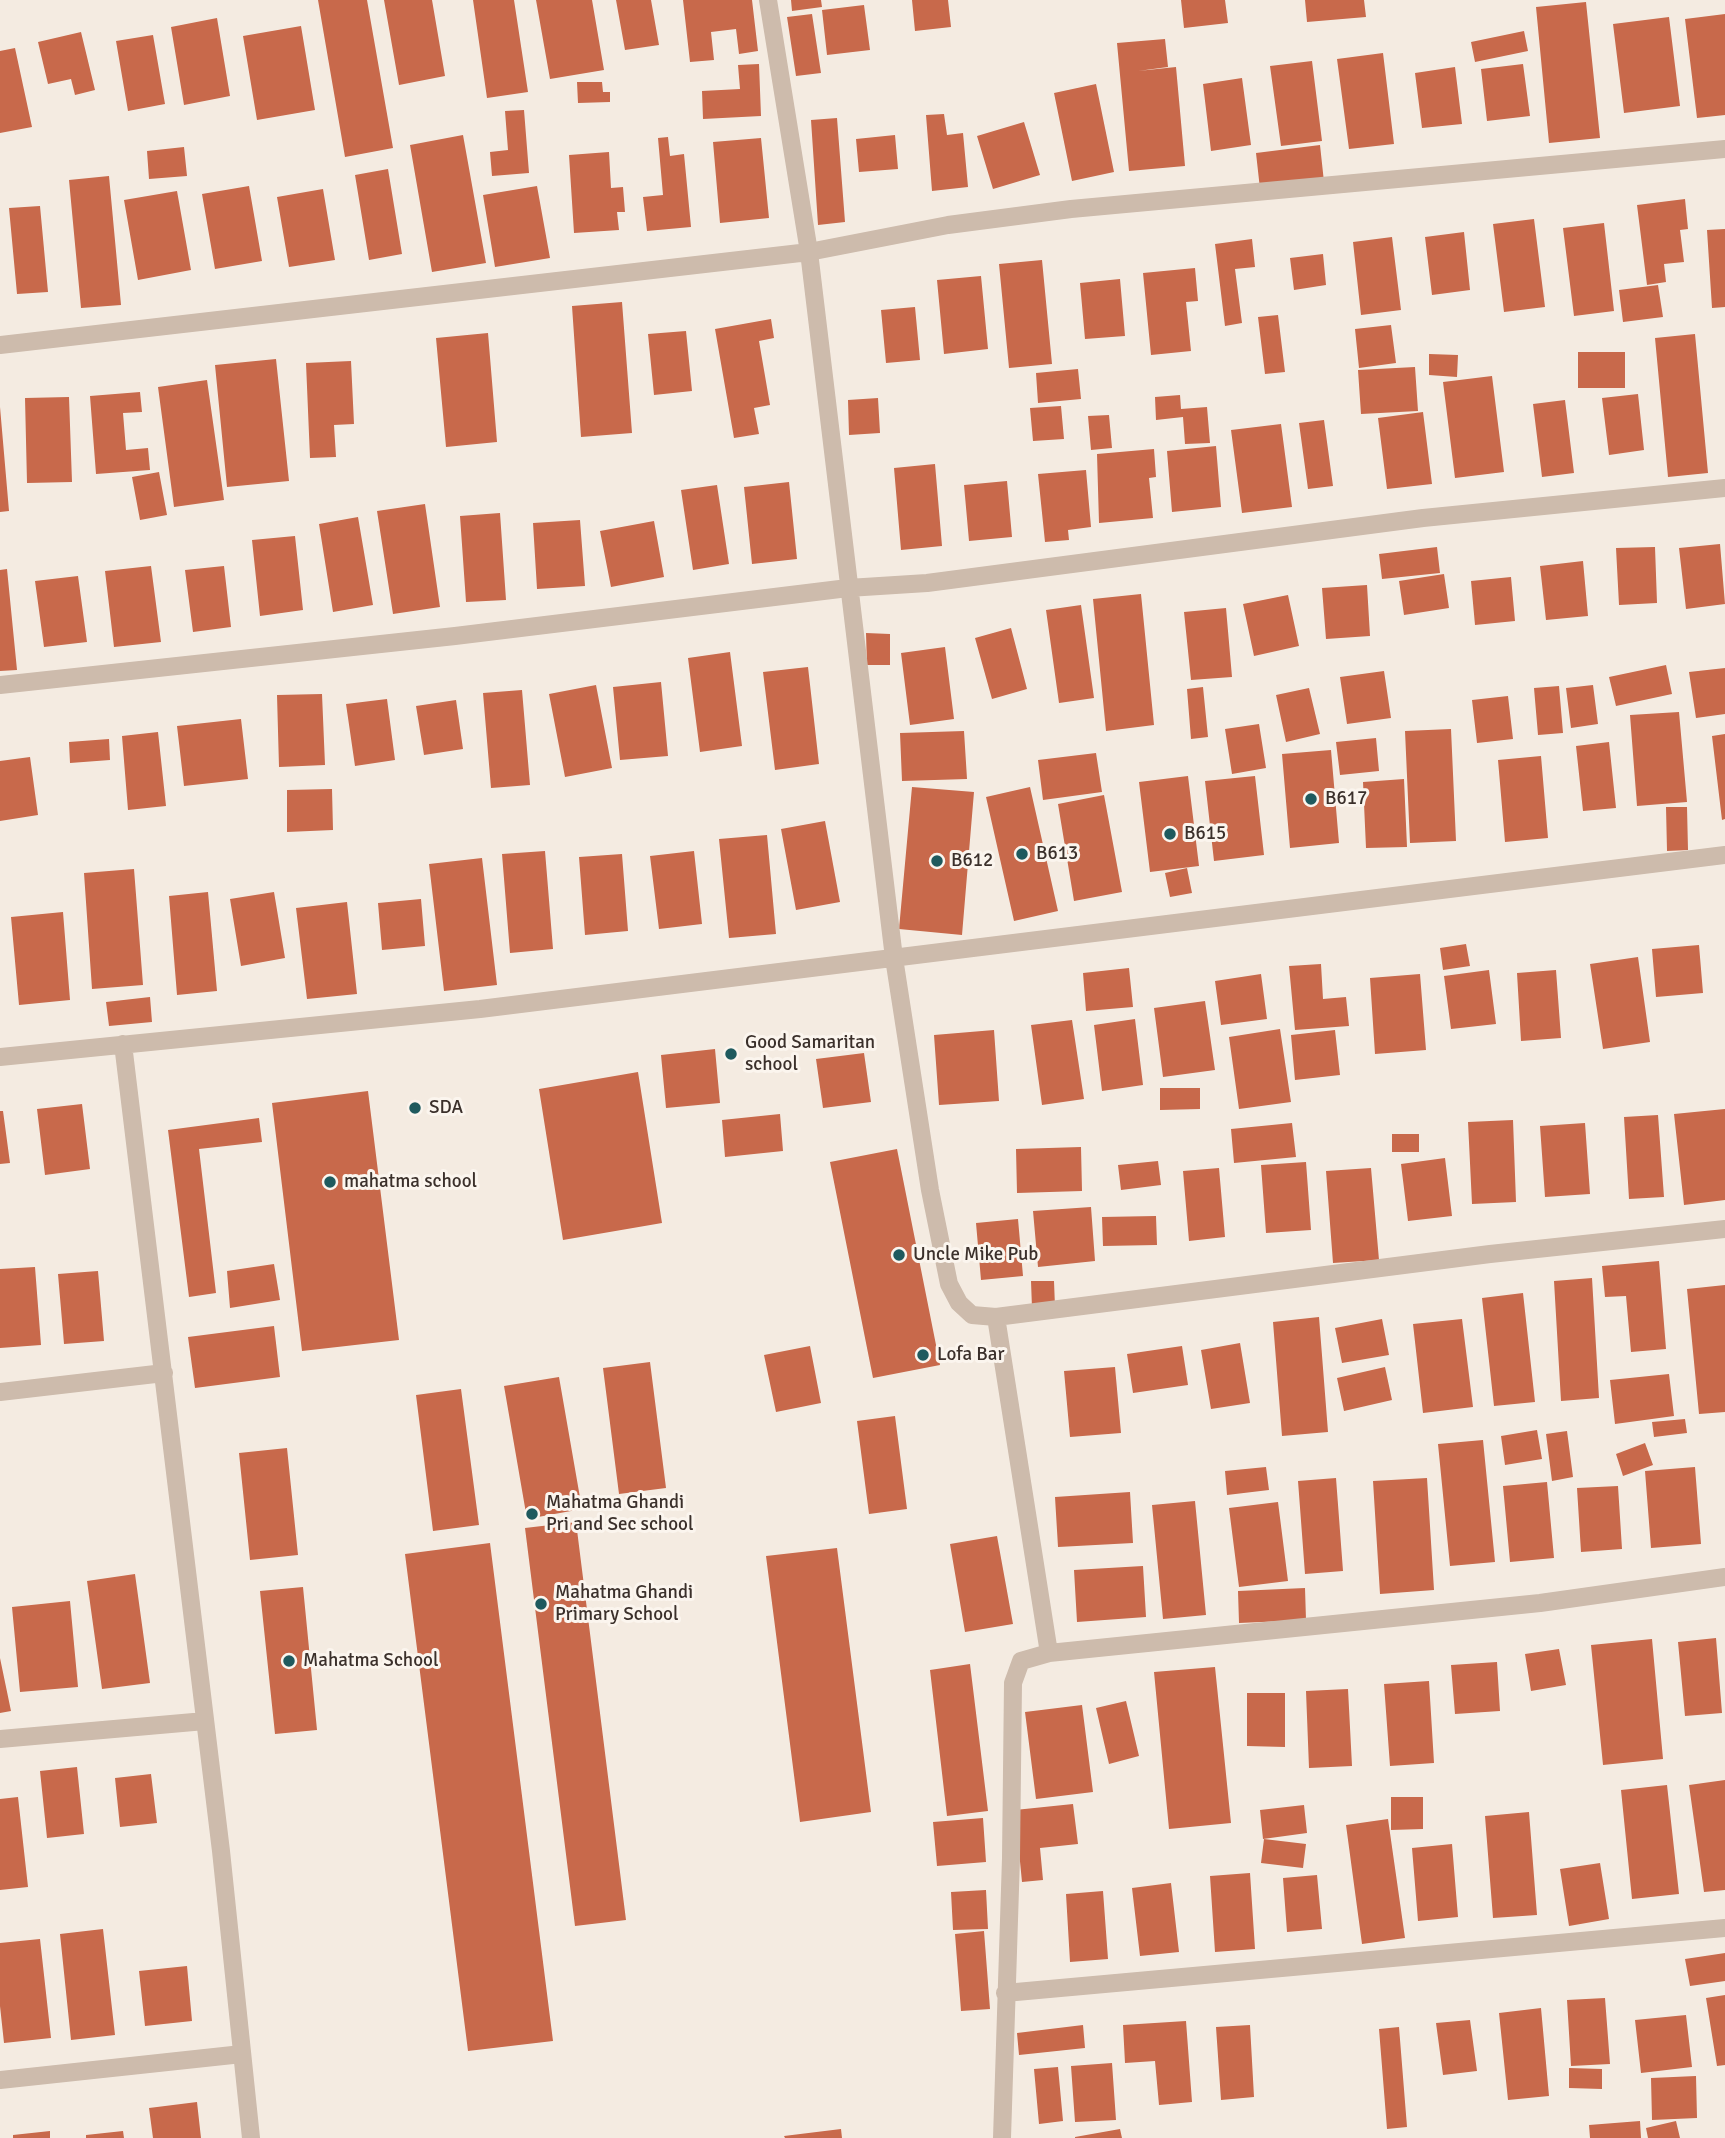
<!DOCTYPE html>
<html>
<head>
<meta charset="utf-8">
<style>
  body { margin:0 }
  canvas { display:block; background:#f4ebe1 }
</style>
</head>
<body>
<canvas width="1725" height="2138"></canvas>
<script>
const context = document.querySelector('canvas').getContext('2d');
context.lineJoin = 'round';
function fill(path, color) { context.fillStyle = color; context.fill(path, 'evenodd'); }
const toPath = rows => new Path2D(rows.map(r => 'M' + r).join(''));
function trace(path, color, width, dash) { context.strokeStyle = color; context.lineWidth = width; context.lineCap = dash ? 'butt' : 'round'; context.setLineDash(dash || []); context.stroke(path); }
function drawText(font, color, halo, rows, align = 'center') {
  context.font = font + ' Signika,sans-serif'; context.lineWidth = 6; context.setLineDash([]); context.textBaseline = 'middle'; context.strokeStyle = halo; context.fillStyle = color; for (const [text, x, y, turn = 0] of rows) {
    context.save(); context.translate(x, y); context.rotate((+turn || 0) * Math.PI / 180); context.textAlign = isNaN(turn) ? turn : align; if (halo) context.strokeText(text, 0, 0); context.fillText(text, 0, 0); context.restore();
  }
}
fill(toPath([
  [318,0,367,0,393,148,345,157],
  [384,0,432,0,445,76,399,85],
  [473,0,514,0,528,92,487,98],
  [536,0,592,0,604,70,550,79],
  [616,0,651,0,659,45,625,50],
  [683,0,752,0,758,51,739,54,736,29,711,32,714,60,690,62],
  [791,0,821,0,822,7,792,11],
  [912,0,948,0,951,27,915,31],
  [1181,0,1225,0,1228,23,1184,28],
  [1305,0,1364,0,1366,17,1307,22],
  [1586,2,1600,138,1549,143,1536,7],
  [864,5,870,50,827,55,822,10],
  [812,14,821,73,796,76,787,17],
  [1725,14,1725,115,1697,118,1685,19],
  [1669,17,1680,106,1624,113,1613,24],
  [217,18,230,96,184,105,171,27],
  [301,26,315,110,257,120,243,36],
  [1524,31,1528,51,1475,62,1471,42],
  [81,32,95,90,75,95,71,79,48,84,38,42],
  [153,35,165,104,128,111,116,41],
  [1165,39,1168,67,1138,71,1176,67,1185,166,1129,171,1117,43],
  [15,48,32,127,0,133,0,51],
  [1383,53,1394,144,1349,149,1337,59],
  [1312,61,1322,141,1281,146,1270,66],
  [759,64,761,116,703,119,702,91,740,89,738,65],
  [1523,64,1530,116,1487,121,1481,69],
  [1455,67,1462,124,1422,128,1415,73],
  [1242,78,1251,145,1211,151,1203,84],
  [577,82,602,82,603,92,610,92,610,102,578,103],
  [1096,84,1114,172,1072,181,1054,93],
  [524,110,529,173,492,176,490,152,508,150,505,111],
  [944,114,947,135,963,133,968,187,932,191,926,115],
  [837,118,845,222,818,225,811,120],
  [1024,122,1040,175,993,189,977,136],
  [463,135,486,263,432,272,410,145],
  [895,135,898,169,859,172,856,139],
  [668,137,670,156,684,154,691,227,647,231,643,197,663,195,658,138],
  [761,138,769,218,720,223,713,142],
  [1320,145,1324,182,1260,189,1256,153],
  [184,147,187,176,149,179,147,151],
  [609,152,611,188,623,187,625,212,617,212,619,230,574,233,569,155],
  [388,169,402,254,369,260,355,175],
  [109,176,121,305,81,308,69,180],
  [249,186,262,261,215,269,202,194],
  [537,186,550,258,495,267,483,195],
  [323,189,335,260,289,267,277,197],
  [177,191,191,270,138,280,124,200],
  [1685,199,1688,229,1680,230,1684,262,1664,264,1666,282,1647,285,1637,205],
  [40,206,48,292,17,294,9,208],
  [1534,219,1545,307,1504,312,1493,224],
  [1604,223,1614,311,1574,316,1563,228],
  [1725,229,1725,307,1712,308,1707,230],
  [1464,232,1470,290,1432,295,1425,237],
  [1392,237,1401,310,1361,315,1353,242],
  [1252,239,1255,267,1235,269,1242,323,1225,326,1215,244],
  [1323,254,1326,285,1294,290,1290,258],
  [1042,260,1052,364,1009,368,999,264],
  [1195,268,1198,301,1186,302,1191,351,1151,355,1143,273],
  [981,276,988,349,944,354,937,280],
  [1120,279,1125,336,1085,339,1080,283],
  [1658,285,1663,317,1623,322,1619,290],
  [622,302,632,433,581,437,572,306],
  [915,307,920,360,886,363,881,310],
  [1278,315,1285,372,1265,374,1258,317],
  [771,319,774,338,759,341,770,405,754,408,759,434,734,438,715,329],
  [1391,325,1396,363,1359,368,1355,329],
  [686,331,692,391,654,395,648,334],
  [488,333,497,442,446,447,436,338],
  [1695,334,1708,473,1668,477,1655,338],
  [1578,352,1625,352,1625,388,1578,388],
  [1429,354,1458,355,1457,377,1429,375],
  [276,359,289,481,227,487,215,365],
  [351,361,354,424,334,425,336,457,310,458,306,363],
  [1415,367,1418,411,1361,414,1358,370],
  [1078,369,1081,399,1038,403,1036,373],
  [1492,376,1504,472,1455,478,1443,382],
  [207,380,224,500,174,507,158,387],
  [140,392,142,412,123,413,126,450,148,448,150,470,96,474,90,396],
  [1638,394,1644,450,1609,455,1602,398],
  [1180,395,1181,409,1207,407,1210,443,1185,444,1183,417,1156,420,1155,397],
  [69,397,72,482,27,483,25,398],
  [878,398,880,433,849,435,848,400],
  [1565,400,1574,473,1542,477,1533,404],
  [1061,406,1064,439,1033,441,1030,408],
  [0,407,9,511,0,512],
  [1423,412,1432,484,1387,489,1378,418],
  [1109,415,1112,448,1091,450,1088,416],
  [1324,420,1333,486,1308,489,1299,423],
  [1281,424,1292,507,1242,513,1231,430],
  [1216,446,1221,507,1172,512,1167,451],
  [1154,449,1156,477,1149,478,1153,518,1099,523,1097,454],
  [935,464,942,546,901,550,894,468],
  [1086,470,1091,527,1068,530,1069,540,1045,542,1038,474],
  [159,472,167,515,140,520,132,477],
  [1007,481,1012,537,969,541,964,485],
  [789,482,797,559,752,564,744,487],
  [717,485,729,564,693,570,681,490],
  [425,504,440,607,393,614,377,511],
  [500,513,506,600,466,602,460,516],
  [358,517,373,605,333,612,319,524],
  [580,520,585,586,537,589,533,523],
  [654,521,664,577,611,587,600,531],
  [295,536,303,610,260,616,252,540],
  [1720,544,1725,604,1686,609,1679,548],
  [1437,547,1440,573,1382,579,1379,554],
  [1655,547,1657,603,1619,605,1616,548],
  [1583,561,1588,616,1546,620,1540,566],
  [151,566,161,642,114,647,105,571],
  [224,566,231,627,193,632,185,570],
  [7,569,17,670,0,671,0,570],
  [1444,574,1449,608,1404,615,1399,581],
  [78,576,87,642,44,647,35,581],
  [1511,577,1515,621,1475,625,1471,581],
  [1367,585,1370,636,1326,639,1322,588],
  [1141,594,1154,725,1106,731,1093,599],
  [1288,595,1299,646,1254,656,1243,604],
  [1081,605,1094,698,1059,703,1046,610],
  [1226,608,1232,677,1191,680,1184,612],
  [1011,628,1027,689,992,699,975,638],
  [866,633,890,634,890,665,867,665],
  [945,647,954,719,910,725,901,653],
  [730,652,742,746,700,752,688,658],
  [1666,665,1672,694,1616,706,1609,677],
  [808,667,819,764,775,770,763,672],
  [1725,668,1725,714,1696,718,1689,672],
  [1384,671,1391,718,1347,724,1340,677],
  [661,682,668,756,620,760,613,687],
  [596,685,612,768,565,777,549,694],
  [1593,685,1598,724,1571,728,1566,688],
  [1559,686,1563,733,1538,735,1534,688],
  [1203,687,1208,737,1191,739,1187,689],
  [1309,688,1320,734,1286,742,1276,695],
  [522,690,530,785,491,788,483,693],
  [322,694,325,765,279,767,277,695],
  [1508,696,1513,739,1477,743,1472,700],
  [387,699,395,760,355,766,346,704],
  [456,700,463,749,424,755,416,706],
  [1679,712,1687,802,1637,806,1630,715],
  [241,719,248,779,184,786,177,726],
  [1259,724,1266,768,1232,774,1225,729],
  [1451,729,1456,841,1410,843,1405,731],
  [964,731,967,779,902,781,900,733],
  [158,732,166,806,128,810,122,736],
  [1725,734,1725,819,1722,820,1712,736],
  [1376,738,1379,771,1340,775,1336,742],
  [109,739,110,760,70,763,69,742],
  [1609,742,1616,808,1583,811,1576,746],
  [1331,750,1339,843,1290,848,1282,754],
  [1096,753,1102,792,1043,800,1038,760],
  [1541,756,1548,838,1505,842,1498,760],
  [30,757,38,815,0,821,0,761],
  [1188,776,1199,866,1150,872,1139,782],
  [1255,776,1264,855,1214,861,1205,781],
  [1404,779,1407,847,1366,848,1363,782],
  [912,787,974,792,962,935,899,929],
  [1030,787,1058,911,1014,921,986,797],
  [332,789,333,830,287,832,287,790],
  [1104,795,1122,892,1074,901,1058,804],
  [1666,807,1687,807,1688,850,1667,851],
  [825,821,840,902,796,910,781,829],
  [767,835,776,934,729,938,719,839],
  [545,851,553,949,510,953,502,854],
  [694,851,702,924,659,929,650,856],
  [622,854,628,931,585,935,579,857],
  [482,858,497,985,444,991,429,864],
  [1187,868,1192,893,1170,897,1165,873],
  [134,869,143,985,92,989,84,873],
  [208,892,217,991,177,995,169,896],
  [274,892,285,958,241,966,230,899],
  [421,899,425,946,382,950,378,903],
  [347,902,357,994,307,999,296,908],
  [63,912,70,1000,19,1005,11,917],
  [1466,944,1470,966,1443,970,1440,948],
  [1699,945,1703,993,1656,997,1652,949],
  [1638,957,1650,1042,1603,1049,1590,964],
  [1321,964,1323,999,1346,997,1349,1026,1295,1030,1289,966],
  [1129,968,1133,1007,1086,1011,1083,973],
  [1489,970,1496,1024,1451,1029,1444,976],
  [1556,970,1561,1038,1521,1041,1517,973],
  [1261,974,1267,1019,1221,1025,1215,981],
  [1420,974,1426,1050,1375,1054,1370,978],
  [150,997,152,1022,109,1026,106,1002],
  [1205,1001,1215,1070,1163,1077,1154,1008],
  [1135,1019,1143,1085,1102,1091,1094,1025],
  [1072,1020,1084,1099,1042,1105,1031,1025],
  [1280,1029,1291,1102,1239,1109,1229,1037],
  [994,1030,999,1101,939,1105,934,1035],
  [1335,1030,1340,1075,1295,1080,1291,1035],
  [715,1049,720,1103,666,1108,661,1055],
  [864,1053,871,1102,823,1108,816,1059],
  [638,1072,662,1223,563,1240,539,1089],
  [1160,1088,1200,1088,1200,1109,1160,1110],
  [368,1091,399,1340,302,1351,272,1103],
  [82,1104,90,1169,45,1175,37,1109],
  [1725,1109,1725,1200,1684,1205,1674,1114],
  [0,1111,3,1111,10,1163,0,1164],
  [780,1114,783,1151,725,1157,722,1120],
  [1658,1115,1664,1197,1629,1199,1624,1117],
  [259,1118,262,1142,199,1149,216,1293,189,1297,168,1130],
  [1513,1120,1516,1202,1472,1204,1468,1122],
  [1292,1123,1296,1157,1234,1163,1231,1129],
  [1585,1123,1590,1194,1545,1197,1540,1126],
  [1392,1134,1419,1134,1419,1152,1392,1152],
  [1081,1147,1082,1191,1017,1193,1016,1149],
  [897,1149,940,1365,873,1378,830,1162],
  [1445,1158,1452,1216,1408,1221,1401,1164],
  [1158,1161,1161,1185,1121,1190,1118,1165],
  [1306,1162,1311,1230,1266,1233,1261,1165],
  [1219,1168,1225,1237,1189,1241,1183,1171],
  [1371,1168,1379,1260,1333,1263,1326,1171],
  [1091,1207,1095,1261,1038,1267,1033,1211],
  [1156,1216,1157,1245,1103,1246,1102,1217],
  [1018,1219,1023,1276,981,1280,976,1223],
  [1659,1261,1666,1349,1631,1352,1626,1296,1605,1297,1602,1266],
  [274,1264,280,1300,230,1308,227,1271],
  [35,1267,41,1345,0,1348,0,1269],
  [98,1271,104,1341,64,1344,58,1274],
  [1592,1278,1599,1398,1561,1401,1554,1281],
  [1031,1281,1054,1281,1055,1307,1032,1308],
  [1725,1285,1725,1412,1699,1414,1687,1289],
  [1523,1293,1535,1402,1494,1406,1482,1298],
  [1319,1317,1328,1432,1282,1436,1273,1322],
  [1382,1319,1389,1355,1342,1363,1335,1328],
  [1462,1319,1473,1407,1423,1413,1413,1324],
  [274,1326,280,1377,195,1388,188,1337],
  [1240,1343,1250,1403,1211,1409,1201,1350],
  [810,1346,821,1403,776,1412,764,1355],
  [1182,1346,1188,1385,1133,1393,1127,1354],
  [650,1362,666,1488,619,1494,603,1368],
  [1115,1367,1121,1433,1070,1437,1064,1371],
  [1385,1367,1392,1400,1344,1411,1337,1378],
  [1669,1374,1674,1416,1615,1424,1610,1380],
  [559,1377,582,1509,527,1519,504,1386],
  [461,1389,479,1525,433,1531,416,1395],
  [895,1416,907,1509,869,1514,857,1421],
  [1685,1419,1687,1433,1654,1437,1652,1422],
  [1537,1430,1542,1459,1505,1465,1501,1436],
  [1567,1431,1573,1477,1552,1481,1546,1434],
  [1483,1440,1495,1562,1450,1566,1438,1444],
  [1645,1443,1653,1465,1623,1476,1616,1454],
  [287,1448,298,1555,250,1560,239,1453],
  [1266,1467,1269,1490,1227,1495,1225,1471],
  [1695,1467,1701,1544,1651,1548,1645,1471],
  [1336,1478,1343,1571,1305,1574,1298,1481],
  [1427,1478,1434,1590,1380,1594,1373,1481],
  [1547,1482,1554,1558,1510,1562,1503,1486],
  [1618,1486,1622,1549,1581,1552,1577,1488],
  [1130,1492,1133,1543,1058,1547,1055,1497],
  [1195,1501,1206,1615,1163,1619,1152,1505],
  [1278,1502,1288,1581,1239,1587,1229,1508],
  [576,1522,626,1920,575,1926,525,1528],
  [997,1536,1013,1624,965,1632,950,1544],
  [490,1543,553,2041,468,2051,405,1554],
  [837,1548,871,1812,800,1822,766,1556],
  [1143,1566,1146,1617,1077,1622,1074,1570],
  [135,1574,150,1683,102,1689,87,1581],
  [303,1587,317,1730,275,1734,260,1591],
  [1305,1588,1306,1620,1239,1623,1238,1591],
  [70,1601,78,1687,20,1692,12,1607],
  [1716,1638,1722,1713,1685,1716,1678,1642],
  [1652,1639,1663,1759,1603,1765,1591,1645],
  [1559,1649,1566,1685,1531,1691,1525,1654],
  [0,1658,11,1711,0,1713],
  [1497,1662,1500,1711,1455,1714,1451,1665],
  [970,1664,988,1811,947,1816,930,1670],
  [1215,1667,1231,1823,1169,1829,1154,1672],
  [1429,1681,1434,1763,1390,1766,1384,1684],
  [1348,1689,1352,1766,1309,1768,1306,1691],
  [1247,1693,1285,1693,1285,1747,1247,1746],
  [1126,1701,1139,1756,1109,1764,1096,1708],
  [1082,1705,1093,1792,1036,1799,1025,1712],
  [77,1767,84,1834,47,1838,40,1771],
  [151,1774,157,1823,120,1827,115,1778],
  [1725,1780,1725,1890,1704,1892,1689,1785],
  [1667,1785,1679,1894,1632,1899,1621,1790],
  [18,1797,28,1887,0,1890,0,1799],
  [1391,1797,1423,1797,1423,1829,1391,1830],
  [1073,1804,1078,1844,1040,1848,1043,1880,1022,1882,1015,1810],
  [1304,1805,1307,1833,1263,1839,1260,1810],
  [1529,1812,1537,1915,1493,1918,1485,1816],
  [983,1818,986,1862,937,1866,933,1822],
  [1388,1819,1405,1938,1362,1944,1346,1825],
  [1264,1839,1306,1844,1303,1868,1261,1863],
  [1452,1844,1458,1917,1418,1921,1412,1848],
  [1600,1863,1609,1919,1569,1926,1560,1869],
  [1250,1873,1255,1949,1215,1952,1210,1876],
  [1317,1875,1322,1929,1287,1932,1283,1878],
  [1171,1883,1179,1952,1140,1956,1132,1888],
  [986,1890,988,1929,953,1930,951,1892],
  [1103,1891,1108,1959,1070,1962,1066,1894],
  [103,1929,115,2035,71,2040,60,1934],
  [984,1931,990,2009,961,2011,955,1934],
  [40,1939,51,2038,4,2043,0,2006,0,1943],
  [1725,1953,1725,1981,1690,1986,1685,1959],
  [187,1966,192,2021,145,2026,139,1971],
  [1725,1995,1725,2065,1717,2066,1706,1998],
  [1605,1998,1610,2064,1571,2066,1567,2000],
  [1541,2008,1549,2096,1508,2100,1499,2013],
  [1686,2015,1692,2067,1641,2073,1635,2020],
  [1470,2020,1477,2071,1443,2075,1436,2023],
  [1186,2021,1192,2102,1159,2105,1155,2061,1125,2063,1123,2025],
  [1083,2025,1085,2048,1019,2055,1017,2033],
  [1250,2025,1254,2097,1221,2100,1216,2027],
  [1399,2027,1407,2127,1387,2129,1379,2029],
  [1112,2063,1116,2120,1075,2122,1071,2066],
  [1058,2067,1063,2121,1039,2124,1034,2069],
  [1569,2068,1602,2069,1602,2089,1569,2088],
  [1696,2076,1697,2118,1652,2120,1651,2078],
  [197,2102,201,2138,153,2138,149,2108],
  [1640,2121,1641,2138,1590,2138,1589,2125],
  [1676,2121,1680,2138,1648,2138,1646,2128],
  [841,2129,842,2138,785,2138,784,2136],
  [1120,2129,1122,2138,1075,2138,1075,2137],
  [50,2131,50,2138,13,2138,13,2135],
  [123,2131,124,2138,86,2138,86,2135]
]), '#c8694b');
trace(toPath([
  [768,0,809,252,894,958,930,1190,949,1284,959,1303,972,1315,996,1317,1490,1254,1725,1229],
  [0,345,809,252,948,225,1071,209,1725,149],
  [0,685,455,636,848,588,927,583,1423,518,1725,488],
  [123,1044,221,1851,251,2138],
  [0,1057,480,1009,1725,855],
  [996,1317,1049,1653],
  [0,1392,164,1373],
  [0,1739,205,1721],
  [1005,1993,1725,1928],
  [0,2080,242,2054],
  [1002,2138,1011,1858,1013,1683,1021,1661,1049,1653,1540,1603,1725,1577]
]), '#cdbbac', 18);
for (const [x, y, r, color] of [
  [1311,799,7,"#1f5a5e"],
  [1170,834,7,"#1f5a5e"],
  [1022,854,7,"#1f5a5e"],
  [937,861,7,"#1f5a5e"],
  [731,1054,7,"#1f5a5e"],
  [415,1108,7,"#1f5a5e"],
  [330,1182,7,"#1f5a5e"],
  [899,1255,7,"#1f5a5e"],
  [923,1355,7,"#1f5a5e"],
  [532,1514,7,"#1f5a5e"],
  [541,1604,7,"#1f5a5e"],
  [289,1661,7,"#1f5a5e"]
]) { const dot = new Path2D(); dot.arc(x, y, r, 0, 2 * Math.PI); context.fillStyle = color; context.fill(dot); trace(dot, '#fbf5ee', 2.5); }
drawText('19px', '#3b302b', '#fbf5ee', [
  ["B617",1325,799],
  ["B615",1184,834],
  ["B613",1036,854],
  ["B612",951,861],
  ["Good Samaritan",745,1043],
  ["school",745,1065],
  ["SDA",429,1108],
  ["mahatma school",344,1182],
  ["Uncle Mike Pub",913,1255],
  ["Lofa Bar",937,1355],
  ["Mahatma Ghandi",546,1503],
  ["Pri and Sec school",546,1525],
  ["Mahatma Ghandi",555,1593],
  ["Primary School",555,1615],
  ["Mahatma School",303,1661]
], 'left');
</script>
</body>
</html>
